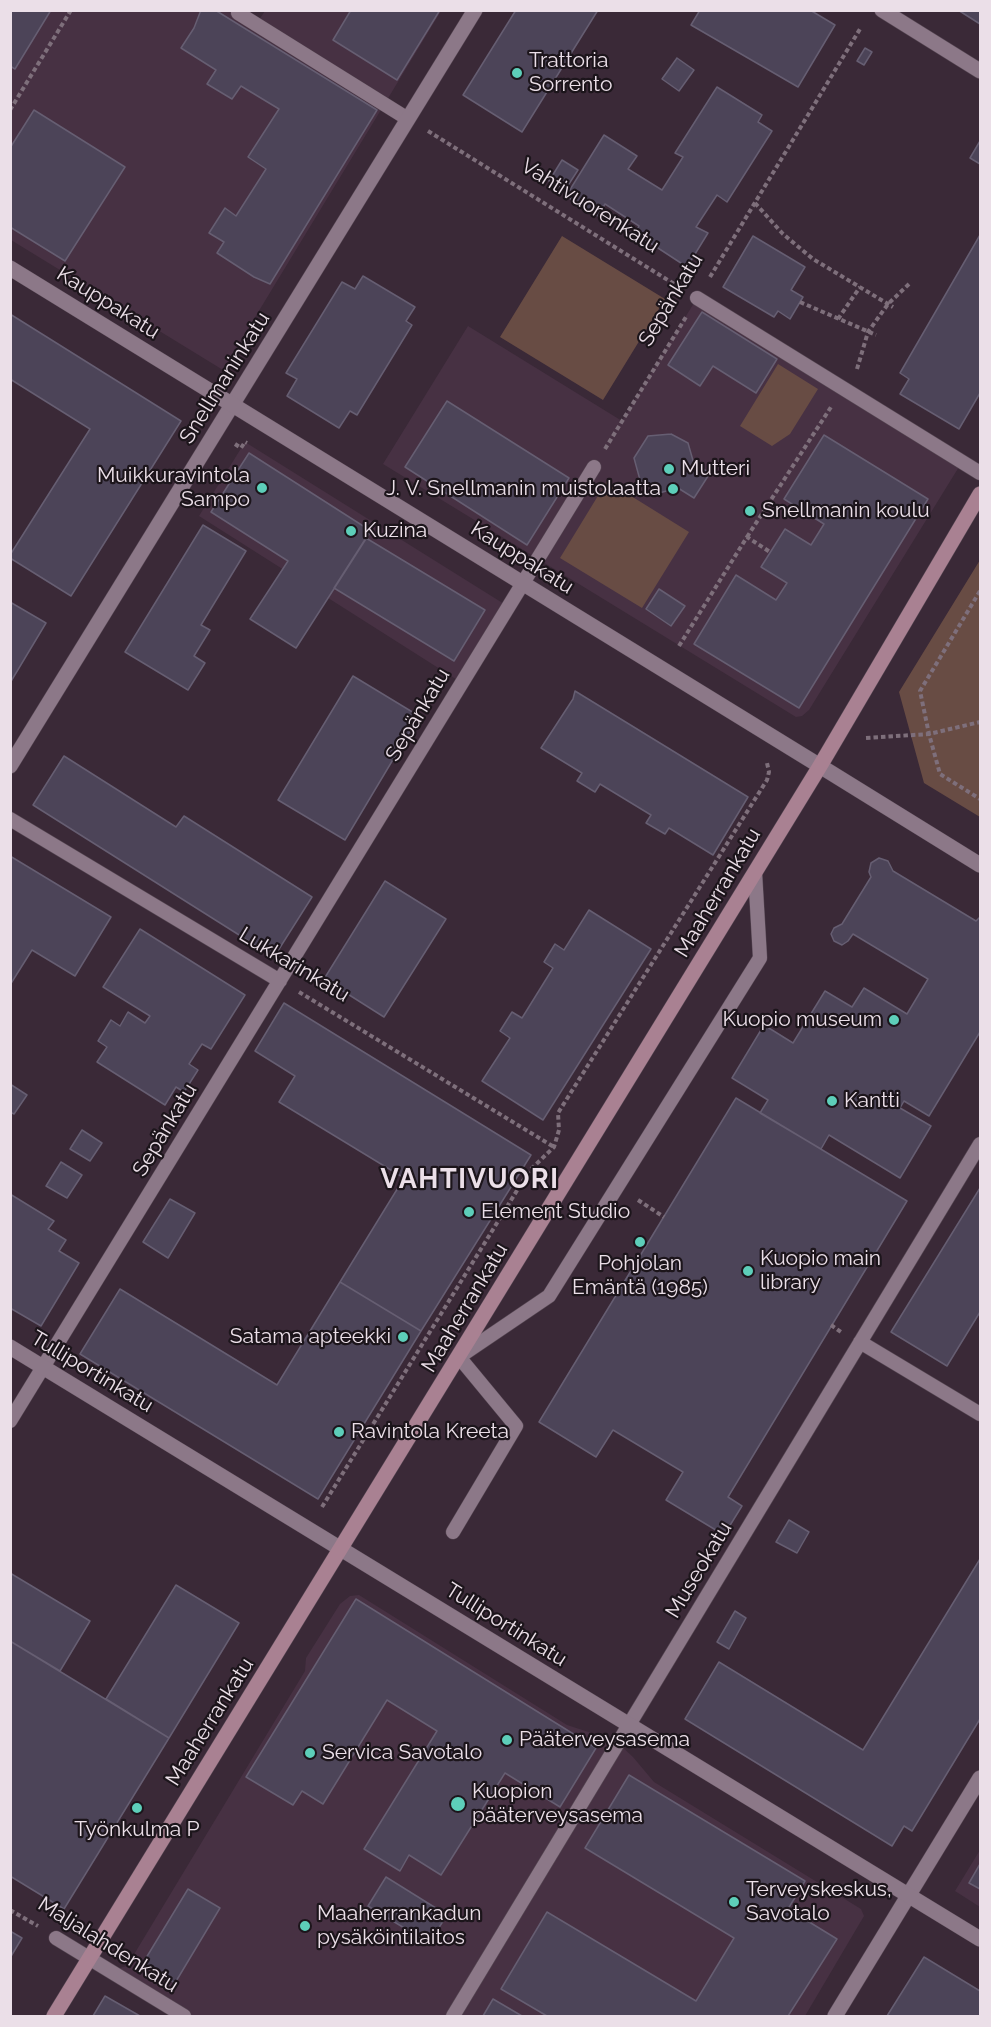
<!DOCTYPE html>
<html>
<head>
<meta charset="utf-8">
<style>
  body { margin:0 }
  #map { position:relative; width:991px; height:2027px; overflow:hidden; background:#3a2937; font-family:Raleway,sans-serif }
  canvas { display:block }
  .frame { position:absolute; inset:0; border:12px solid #ebdfe8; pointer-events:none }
</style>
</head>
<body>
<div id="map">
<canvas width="991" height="2027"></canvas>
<div class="frame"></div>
</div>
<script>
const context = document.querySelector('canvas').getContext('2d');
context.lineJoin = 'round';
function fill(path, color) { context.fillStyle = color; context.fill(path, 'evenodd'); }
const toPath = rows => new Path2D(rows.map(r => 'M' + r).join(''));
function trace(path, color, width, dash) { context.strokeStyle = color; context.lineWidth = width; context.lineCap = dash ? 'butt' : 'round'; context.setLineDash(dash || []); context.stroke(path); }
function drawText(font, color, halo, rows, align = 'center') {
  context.font = font + ' Raleway,sans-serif'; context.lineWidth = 4.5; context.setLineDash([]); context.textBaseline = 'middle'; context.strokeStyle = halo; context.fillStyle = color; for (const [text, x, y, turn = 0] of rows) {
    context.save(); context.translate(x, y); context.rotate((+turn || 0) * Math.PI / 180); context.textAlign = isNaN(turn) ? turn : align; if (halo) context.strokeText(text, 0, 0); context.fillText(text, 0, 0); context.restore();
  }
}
fill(toPath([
  [10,11,234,11,256,24,265,11,441,11,223,370,11,240],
  [697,298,962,462,809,710,802,716,796,717,383,464,468,326,622,421],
  [245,442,509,607,462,683,199,516],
  [359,1595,567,1725,607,1738,619,1744,633,1757,654,1782,861,1909,864,1916,805,2016,184,2016,109,1971,127,1966,305,1671,306,1658,340,1604,350,1596],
  [980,1850,980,1907,955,1891]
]), '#473143');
fill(toPath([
  [562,236,665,299,603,400,500,337],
  [778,364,818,389,790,434,772,446,740,426],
  [607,481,689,532,642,608,560,558],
  [980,560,980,817,924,783,899,692]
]), '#684c44');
const building = toPath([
  [10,10,51,10,15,69,10,66,10,10],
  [201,10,215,10,377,110,270,284,254,277,217,253,224,242,209,233,225,208,236,216,266,169,248,157,279,109,241,86,232,99,207,84,216,70,181,48,194,28,201,10],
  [351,10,440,10,397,80,333,40,351,10],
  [516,10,598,10,522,132,463,95,516,10],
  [700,10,810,10,835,25,798,87,691,25,700,10],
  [958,10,980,10,980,24,958,10],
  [865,48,872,52,864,65,857,61,865,48],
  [677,58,694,70,679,91,662,79,677,58],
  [717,87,762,115,758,122,772,131,727,202,717,195,696,227,708,233,687,267,635,233,639,226,605,204,598,216,566,196,604,135,637,156,628,169,662,190,683,157,675,153,717,87],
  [34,110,125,167,65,261,10,227,10,148,34,110],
  [980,141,980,164,970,158,980,141],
  [562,160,578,170,565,190,549,181,562,160],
  [980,235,980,393,959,429,900,394,909,379,900,373,980,235],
  [753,236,805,267,791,290,803,297,790,319,778,311,774,317,723,287,753,236],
  [363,276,415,307,406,321,412,325,357,415,350,411,339,428,287,396,297,379,286,373,342,282,355,289,363,276],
  [702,312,777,359,756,393,713,366,700,386,668,365,702,312],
  [10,314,181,421,71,596,10,558,10,555,90,429,10,379,10,314],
  [447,401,569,478,527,545,405,467,447,401],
  [671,434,688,443,694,464,710,473,694,498,678,488,659,493,640,480,634,458,648,436,671,434],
  [824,435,928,499,799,708,694,644,736,575,776,600,787,583,761,567,785,529,811,545,824,524,784,499,824,435],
  [249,453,371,531,296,648,250,619,288,561,211,512,249,453],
  [203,525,246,551,201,625,210,630,194,656,205,663,188,690,125,652,203,525],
  [366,538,485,610,454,661,334,588,366,538],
  [659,589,685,606,671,626,646,609,659,589],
  [10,602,46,623,10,683,10,602],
  [353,676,419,716,345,840,278,800,353,676],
  [575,691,748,797,713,855,669,828,665,834,646,823,651,815,600,784,595,792,577,781,582,773,541,748,573,699,575,691],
  [64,756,176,827,184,816,312,897,274,957,33,805,64,756],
  [10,856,111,917,75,976,32,950,10,985,10,856],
  [879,858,888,861,893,871,976,921,980,917,980,1032,929,1116,904,1101,900,1108,931,1126,900,1178,829,1135,821,1149,760,1113,768,1100,732,1078,764,1025,793,1043,825,991,852,1007,864,988,907,1014,928,979,853,934,848,941,842,945,834,941,831,934,834,928,842,924,871,877,869,872,871,863,879,858],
  [385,881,446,919,384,1017,324,979,385,881],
  [589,910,651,949,543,1120,482,1081,510,1038,500,1031,512,1012,522,1018,553,968,544,962,555,944,564,950,589,910],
  [140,929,245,995,211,1049,202,1044,189,1064,198,1070,184,1092,176,1087,165,1105,97,1062,107,1047,98,1041,111,1020,120,1026,128,1012,145,1023,150,1016,103,987,140,929],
  [284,1003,531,1155,421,1331,340,1282,404,1178,279,1102,295,1076,255,1051,284,1003],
  [10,1084,27,1095,14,1114,10,1112,10,1084],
  [736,1098,907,1201,728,1497,742,1506,724,1535,666,1500,683,1472,613,1430,596,1457,539,1422,736,1098],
  [82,1130,102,1143,90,1161,70,1149,82,1130],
  [61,1162,82,1175,67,1198,46,1186,61,1162],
  [980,1188,980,1312,947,1366,891,1332,980,1188],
  [10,1194,54,1221,48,1229,66,1240,59,1251,79,1263,41,1326,10,1308,10,1194],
  [170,1199,195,1213,168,1258,143,1242,170,1199],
  [340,1282,421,1331,318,1499,80,1354,120,1289,277,1385,340,1282],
  [789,1520,809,1532,797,1553,776,1542,789,1520],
  [980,1559,980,1719,912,1831,904,1826,892,1846,685,1719,719,1662,863,1750,980,1559],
  [10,1573,90,1621,60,1671,10,1641,10,1573],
  [176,1585,239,1623,169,1738,106,1699,176,1585],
  [356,1599,596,1748,560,1807,505,1773,441,1875,409,1855,400,1871,364,1849,437,1731,387,1700,323,1804,302,1791,293,1805,246,1777,356,1599],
  [735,1611,746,1618,729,1649,717,1642,735,1611],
  [10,1641,169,1738,64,1909,10,1876,10,1641],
  [629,1775,805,1881,788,1909,837,1939,788,2016,547,2016,501,1989,547,1912,696,2001,734,1938,585,1848,629,1775],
  [980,1864,980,1889,969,1883,980,1864],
  [386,1877,447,1915,429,1943,368,1906,386,1877],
  [188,1889,220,1908,175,1983,143,1963,188,1889],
  [10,1931,22,1938,10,1958,10,1931],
  [924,1957,980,1991,980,2016,887,2016,924,1957],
  [105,1996,140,2016,93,2016,105,1996],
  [493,1999,522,2016,483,2016,493,1999]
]);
fill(building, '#4c4458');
trace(building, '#665e72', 1.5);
const service = toPath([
  [238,13,408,119],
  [697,298,980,473],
  [10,819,280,981],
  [860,1342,980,1414],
  [10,1421,594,467],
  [453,1532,516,1426,459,1357,549,1296,760,958,755,872],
  [56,1938,184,2016],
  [453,2016,980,1144]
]);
const minor = toPath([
  [882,10,980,71],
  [10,766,475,10],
  [820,766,980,865],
  [835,2016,980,1778]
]);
const tertiary = toPath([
  [10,268,820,766],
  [10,1347,980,1939]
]);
const secondary = toPath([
  [54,2016,820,766,980,494]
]);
trace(service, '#564753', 15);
trace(minor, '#564753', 16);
trace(tertiary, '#564753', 16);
trace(secondary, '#564753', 16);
trace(toPath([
  [10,110,71,10],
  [428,131,679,287],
  [755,203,783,234,813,259,893,307],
  [710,277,860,29],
  [800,302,876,335],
  [838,319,860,287],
  [857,369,868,332,888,304,909,284],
  [235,444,241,448,245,442,247,443],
  [605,449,686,317],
  [747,537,831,407],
  [980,591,920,691,929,734,940,774,980,799],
  [679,646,747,537,770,552],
  [866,738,929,734,980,722],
  [299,992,554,1147],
  [638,1200,664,1217],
  [831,1325,841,1332],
  [322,1507,529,1171,554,1147,559,1130,558,1113,767,780,769,772,767,763],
  [10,1910,38,1926]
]), '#7e6f7b', 4, [4.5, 3]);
trace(service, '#8c7888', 14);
trace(minor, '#8c7888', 15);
trace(tertiary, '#8c7888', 15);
trace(secondary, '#a98192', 15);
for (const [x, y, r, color] of [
  [517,73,6,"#5dceb9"],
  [669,469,6,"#5dceb9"],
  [262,488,6,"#5dceb9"],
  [673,489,6,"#5dceb9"],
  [750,511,6,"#5dceb9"],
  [351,531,6,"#5dceb9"],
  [894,1020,6,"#5dceb9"],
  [832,1101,6,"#5dceb9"],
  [469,1212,6,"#5dceb9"],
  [640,1242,6,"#5dceb9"],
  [748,1271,6,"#5dceb9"],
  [403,1337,6,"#5dceb9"],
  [339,1432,6,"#5dceb9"],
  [507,1740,6,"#5dceb9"],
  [310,1753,6,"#5dceb9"],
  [458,1804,8,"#5dceb9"],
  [137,1808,6,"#5dceb9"],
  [734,1902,6,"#5dceb9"],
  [305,1926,6,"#5dceb9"]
]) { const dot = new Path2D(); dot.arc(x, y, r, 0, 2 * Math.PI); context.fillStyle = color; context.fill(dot); trace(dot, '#1c151b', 2); }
drawText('21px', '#ebdfe8', '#1c151b', [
  ["Trattoria",529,61],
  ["Sorrento",529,85],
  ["Mutteri",681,469],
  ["Muikkuravintola",250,476,"right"],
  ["Sampo",250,500,"right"],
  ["J. V. Snellmanin muistolaatta",661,489,"right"],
  ["Snellmanin koulu",762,511],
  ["Kuzina",363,531],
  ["Kuopio museum",882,1020,"right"],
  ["Kantti",844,1101],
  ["Element Studio",481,1212],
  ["Kuopio main",760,1259],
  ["library",760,1283],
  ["Pohjolan",640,1264,"center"],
  ["Emäntä (1985)",640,1288,"center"],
  ["Satama apteekki",391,1337,"right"],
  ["Ravintola Kreeta",351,1432],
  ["Pääterveysasema",519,1740],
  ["Servica Savotalo",322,1753],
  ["Kuopion",472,1792],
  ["pääterveysasema",472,1816],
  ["Työnkulma P",137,1830,"center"],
  ["Terveyskeskus,",746,1890],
  ["Savotalo",746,1914],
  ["Maaherrankadun",317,1914],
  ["pysäköintilaitos",317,1938]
], 'left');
drawText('21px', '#ebdfe8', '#1c151b', [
  ["Vahtivuorenkatu",590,206,32],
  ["Sepänkatu",671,300,-59],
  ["Kauppakatu",108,303,32],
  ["Snellmaninkatu",225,378,-58],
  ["Kauppakatu",522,558,32],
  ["Sepänkatu",418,715,-59],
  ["Maaherrankatu",718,893,-59],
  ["Lukkarinkatu",294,965,31],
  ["Sepänkatu",165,1130,-59],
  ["Maaherrankatu",465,1308,-59],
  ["Tulliportinkatu",92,1372,31],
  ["Museokatu",699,1570,-59],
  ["Tulliportinkatu",506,1625,32],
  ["Maaherrankatu",210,1722,-58],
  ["Maljalahdenkatu",108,1945,32]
]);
context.letterSpacing = '1.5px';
drawText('bold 27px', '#ebdfe8', '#1c151b', [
  ["VAHTIVUORI",470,1180]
]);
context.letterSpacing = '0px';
</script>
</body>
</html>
